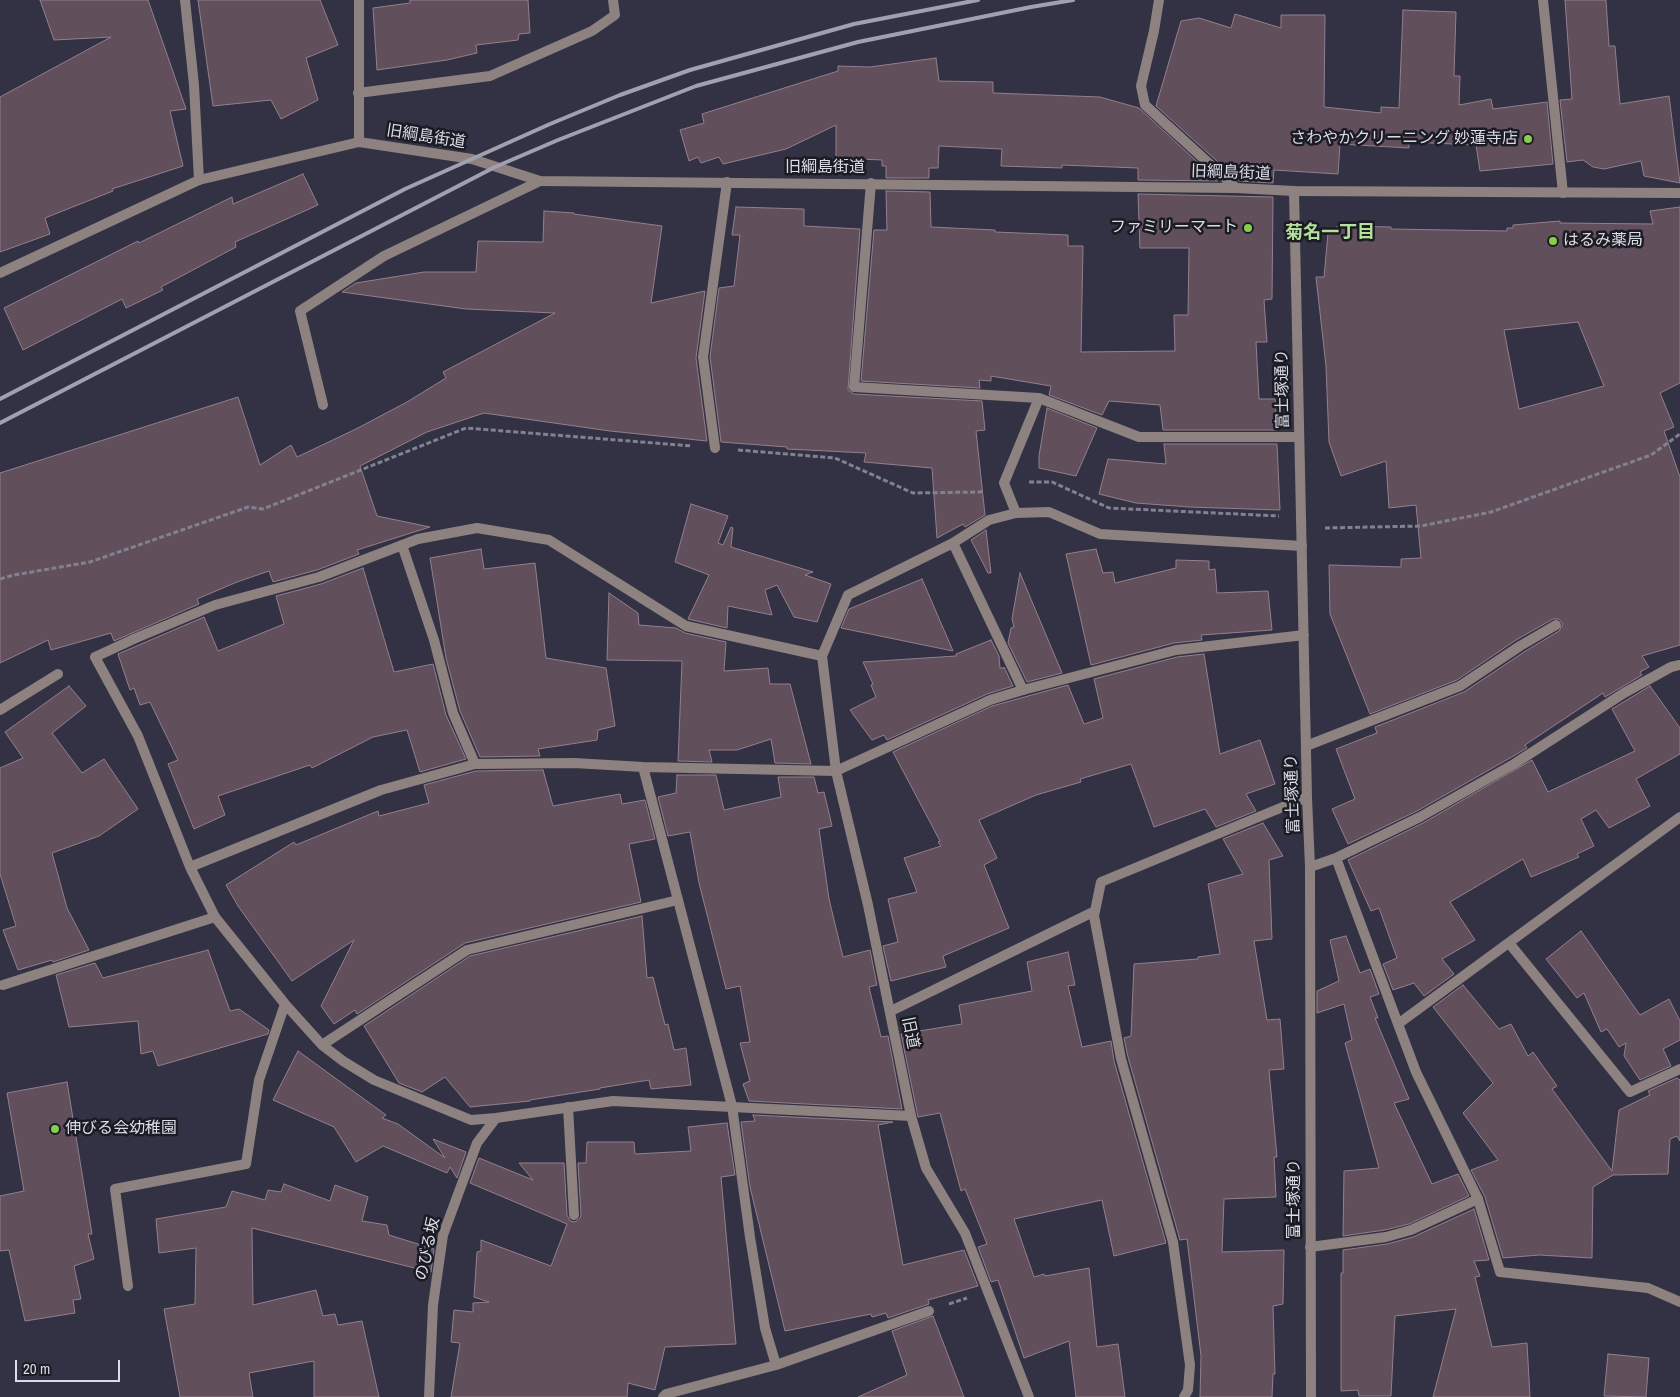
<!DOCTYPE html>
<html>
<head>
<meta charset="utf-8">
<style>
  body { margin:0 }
  #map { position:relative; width:1680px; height:1397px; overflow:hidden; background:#323244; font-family:"Archivo Narrow",sans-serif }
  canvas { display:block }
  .scale { position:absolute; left:15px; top:1360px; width:105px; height:22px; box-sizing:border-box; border:2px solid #dcdce8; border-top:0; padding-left:6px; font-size:15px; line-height:18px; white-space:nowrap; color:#dcdce8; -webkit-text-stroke:4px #1b1b23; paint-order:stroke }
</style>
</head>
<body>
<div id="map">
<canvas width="1680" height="1397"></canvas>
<div class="scale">20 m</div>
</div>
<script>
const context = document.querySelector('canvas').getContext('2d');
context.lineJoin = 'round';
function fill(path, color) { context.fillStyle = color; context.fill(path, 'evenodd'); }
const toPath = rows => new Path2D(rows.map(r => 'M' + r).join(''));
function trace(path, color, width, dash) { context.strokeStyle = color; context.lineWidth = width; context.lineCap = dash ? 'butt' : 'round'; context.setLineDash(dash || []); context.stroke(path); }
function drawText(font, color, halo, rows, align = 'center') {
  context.font = font + ' "Archivo Narrow","Noto Sans JP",sans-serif'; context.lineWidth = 5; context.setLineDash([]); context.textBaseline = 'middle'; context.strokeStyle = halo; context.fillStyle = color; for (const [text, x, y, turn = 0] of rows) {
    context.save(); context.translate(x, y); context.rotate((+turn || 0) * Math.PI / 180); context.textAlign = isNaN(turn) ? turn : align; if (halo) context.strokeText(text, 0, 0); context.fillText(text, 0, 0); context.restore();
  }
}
const building = toPath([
  [40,0,148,0,186,109,170,111,183,166,112,189,113,191,45,218,50,234,0,252,0,97,111,37,54,40,40,0],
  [198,0,320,0,338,45,306,58,318,100,281,119,271,100,213,106,198,0],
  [410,0,528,0,530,33,519,34,518,40,476,45,477,53,447,60,377,70,373,8,410,3,410,0],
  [1565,0,1606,0,1609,46,1615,46,1620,104,1669,96,1680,183,1644,176,1641,161,1604,169,1593,167,1583,160,1567,162,1560,100,1572,99,1565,0],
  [1403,10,1456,12,1454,76,1460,76,1459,105,1491,99,1493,109,1547,102,1553,164,1480,171,1476,145,1409,142,1409,148,1340,144,1338,174,1274,170,1273,183,1239,181,1156,106,1181,21,1199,18,1231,28,1235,14,1281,28,1281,15,1325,15,1324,107,1381,113,1381,107,1399,108,1403,10],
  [936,58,939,81,993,82,993,93,1100,97,1139,108,1218,181,1138,180,1138,168,1062,165,1062,168,1001,166,1002,149,939,146,938,168,929,168,929,178,886,178,886,166,882,166,882,160,836,158,836,125,786,149,723,164,719,157,701,163,698,157,689,161,680,130,704,123,702,114,838,71,838,66,870,67,936,58],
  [303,174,318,205,235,242,236,247,161,287,163,290,126,308,122,299,23,350,4,308,138,241,139,243,232,197,233,204,303,174],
  [886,191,930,192,931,227,995,230,995,232,1068,235,1068,246,1083,246,1081,352,1175,351,1174,315,1188,315,1189,248,1140,248,1138,194,1273,197,1272,299,1264,300,1267,342,1256,342,1259,399,1275,399,1277,430,1163,430,1160,405,1109,401,1102,415,1049,395,1051,386,991,376,991,381,979,380,980,388,861,381,874,230,887,230,886,191],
  [736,207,804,209,804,226,860,229,848,390,854,394,982,401,985,430,976,431,985,515,965,527,963,524,937,538,932,468,864,462,866,453,787,449,787,447,721,442,710,357,719,288,734,286,740,235,732,235,736,207],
  [1680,207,1680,383,1660,393,1674,427,1664,431,1680,477,1680,645,1642,656,1649,667,1640,672,1642,675,1605,697,1603,693,1525,745,1527,748,1510,758,1417,811,1348,844,1332,809,1355,799,1336,749,1377,733,1375,727,1464,692,1524,652,1559,631,1563,624,1559,619,1553,619,1516,640,1457,680,1370,714,1330,614,1329,565,1401,567,1401,559,1421,558,1416,505,1389,508,1386,461,1341,476,1329,442,1326,366,1316,277,1324,277,1328,233,1338,226,1391,227,1391,229,1507,231,1507,228,1513,228,1513,225,1560,221,1560,223,1653,224,1650,211,1680,207],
  [1578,322,1604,386,1519,409,1504,330,1578,322],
  [544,211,574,213,574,214,662,226,651,303,705,291,696,358,707,441,610,431,484,413,427,432,360,466,377,516,430,527,357,550,359,554,317,570,273,582,269,571,237,582,197,599,199,604,114,641,111,633,51,650,48,640,0,663,0,473,238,397,260,465,291,445,297,457,356,429,407,402,446,378,443,372,555,313,466,309,342,292,356,283,424,272,476,272,478,241,543,242,544,211],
  [1047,408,1097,428,1076,476,1039,468,1039,456,1047,408],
  [1164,444,1277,444,1280,510,1189,507,1136,503,1099,494,1108,459,1166,464,1164,444],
  [691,504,728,516,718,543,723,545,731,527,733,528,731,547,813,572,805,575,831,584,817,622,794,617,777,585,765,590,772,615,728,606,727,628,688,619,709,575,675,562,691,504],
  [986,530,991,573,988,573,971,540,986,530],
  [481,549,484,569,535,563,546,658,606,668,615,726,598,730,597,740,538,749,540,756,480,757,460,711,446,658,430,558,481,549],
  [1096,549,1103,573,1113,572,1115,583,1176,568,1176,560,1209,561,1209,570,1215,569,1217,593,1268,591,1272,630,1201,635,1202,640,1174,643,1091,665,1066,554,1096,549],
  [363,568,394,672,433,664,446,715,466,759,420,772,407,730,373,737,312,768,310,765,218,796,225,815,194,829,168,764,178,760,150,702,140,705,134,688,130,690,118,654,204,617,218,651,284,624,276,596,321,584,363,568],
  [1020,573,1062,673,1027,682,1008,643,1011,628,1014,627,1012,619,1020,573],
  [922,579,953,651,841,628,849,609,922,579],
  [609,593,638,613,639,625,676,628,685,633,726,642,724,671,768,668,770,684,790,684,811,764,775,763,771,739,737,750,709,750,712,762,678,761,682,661,607,660,609,593],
  [991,640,999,656,1000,668,1004,668,1004,667,1013,686,987,694,887,740,884,735,872,740,850,710,876,697,871,685,873,684,863,662,956,656,956,654,991,640],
  [1204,654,1220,754,1260,740,1275,784,1246,794,1256,811,1216,827,1205,809,1154,827,1131,764,1080,779,1081,782,1036,795,979,820,997,858,984,865,1009,928,943,956,946,967,891,981,883,946,898,942,888,899,917,892,904,858,941,846,938,842,940,841,893,752,992,706,1068,685,1084,724,1103,718,1094,679,1177,657,1204,654],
  [69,686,86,706,52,733,82,773,104,759,138,809,99,836,52,853,67,908,89,950,53,962,52,960,18,970,3,930,16,926,0,874,0,768,23,758,5,732,69,686],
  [1650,686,1680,728,1680,754,1636,779,1650,806,1609,828,1596,810,1581,819,1594,846,1577,854,1579,857,1531,877,1523,859,1450,902,1475,940,1442,959,1454,974,1424,996,1414,983,1393,990,1383,964,1397,958,1379,908,1371,911,1348,860,1423,823,1532,760,1548,792,1635,751,1612,709,1650,686],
  [543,770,553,806,620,794,622,804,645,800,655,839,629,844,641,902,465,943,357,1014,355,1010,334,1024,321,1006,354,940,292,981,238,906,226,885,294,842,296,845,378,811,379,816,429,803,424,785,476,771,543,770],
  [677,775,716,775,724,810,781,797,778,777,814,777,818,793,824,792,832,826,819,829,829,899,843,957,870,950,877,985,869,987,881,1037,888,1036,902,1109,749,1101,743,1084,750,1081,740,1043,750,1042,740,986,726,989,699,883,690,832,668,836,658,797,676,793,677,775],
  [1263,823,1283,856,1269,860,1272,939,1254,941,1267,1020,1280,1019,1284,1069,1269,1070,1277,1157,1274,1157,1276,1197,1224,1199,1222,1252,1284,1250,1283,1304,1273,1306,1275,1374,1273,1374,1272,1397,1200,1397,1201,1356,1187,1239,1180,1240,1128,1057,1124,1038,1131,1036,1134,964,1198,959,1198,957,1220,954,1208,884,1243,874,1223,839,1263,823],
  [642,916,647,978,653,977,665,1025,668,1024,674,1050,686,1048,691,1085,651,1089,649,1080,600,1088,600,1089,530,1100,530,1101,470,1107,445,1077,422,1092,399,1083,364,1026,470,956,642,916],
  [1581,931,1640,1015,1669,999,1680,1021,1680,1040,1663,1049,1671,1066,1640,1080,1624,1056,1626,1043,1619,1047,1607,1029,1601,1032,1584,993,1577,998,1546,959,1581,931],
  [1346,936,1360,973,1370,969,1379,994,1370,997,1378,1018,1375,1018,1409,1099,1394,1103,1432,1184,1458,1174,1469,1196,1409,1224,1385,1230,1343,1236,1344,1171,1379,1168,1345,1043,1352,1040,1344,1004,1317,1013,1317,991,1339,981,1330,940,1346,936],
  [208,950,230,1011,239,1009,269,1030,268,1034,158,1066,153,1051,141,1054,138,1021,69,1027,56,975,95,963,103,978,208,950],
  [1068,952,1075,985,1068,986,1082,1047,1111,1041,1114,1061,1166,1243,1114,1256,1102,1200,1014,1219,1034,1277,1044,1274,1045,1276,1089,1268,1097,1347,1118,1344,1125,1397,1076,1397,1069,1341,1024,1358,998,1280,991,1282,978,1247,987,1244,965,1189,961,1191,940,1113,918,1117,901,1034,962,1024,959,1005,1032,991,1027,962,1068,952],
  [1463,985,1499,1029,1511,1024,1528,1056,1533,1052,1557,1086,1552,1089,1612,1171,1619,1110,1650,1095,1648,1091,1677,1078,1680,1080,1680,1141,1677,1136,1670,1139,1668,1174,1613,1175,1593,1187,1592,1258,1539,1255,1503,1258,1485,1197,1471,1170,1498,1160,1463,1113,1493,1083,1433,1007,1463,985],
  [298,1051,386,1115,382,1118,398,1124,445,1158,433,1139,466,1152,457,1178,450,1167,447,1173,383,1146,356,1162,334,1127,273,1100,298,1051],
  [67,1082,92,1234,88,1234,94,1259,74,1266,81,1299,73,1300,75,1313,25,1321,9,1250,0,1251,0,1196,24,1191,7,1093,67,1082],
  [753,1115,893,1122,878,1125,903,1265,964,1250,978,1286,928,1300,929,1304,888,1318,886,1313,872,1317,871,1314,785,1331,750,1187,741,1122,755,1121,753,1115],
  [727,1123,735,1175,721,1177,736,1344,665,1347,655,1390,628,1383,627,1397,451,1397,460,1343,451,1342,454,1310,473,1312,473,1303,489,1302,474,1297,477,1252,481,1251,481,1240,551,1266,567,1224,470,1183,479,1158,533,1180,519,1163,564,1163,567,1215,570,1221,575,1222,580,1218,581,1215,578,1163,586,1163,587,1142,634,1142,635,1154,691,1151,688,1127,727,1123],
  [284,1184,330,1201,335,1185,368,1197,362,1221,387,1225,389,1235,434,1249,431,1272,252,1228,253,1305,316,1290,323,1316,335,1314,338,1325,362,1321,379,1397,314,1397,314,1361,249,1373,253,1397,180,1397,164,1309,195,1304,196,1248,159,1253,156,1219,226,1207,232,1191,265,1200,268,1190,281,1192,284,1184],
  [1474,1209,1489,1260,1474,1261,1480,1276,1475,1277,1492,1347,1527,1343,1530,1397,1433,1397,1456,1309,1395,1316,1391,1396,1359,1396,1358,1390,1341,1391,1341,1273,1343,1273,1343,1250,1387,1244,1413,1237,1474,1209],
  [933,1316,964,1397,858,1397,907,1375,892,1331,933,1316],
  [1608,1354,1649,1358,1646,1397,1604,1396,1608,1354]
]);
fill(building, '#624f5c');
trace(building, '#947f8d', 1);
trace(toPath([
  [738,450,835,458,913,493,980,492,984,491],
  [1029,482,1052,482,1109,508,1279,516],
  [1325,528,1421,526,1491,512,1651,455,1680,434],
  [0,579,14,575,90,562,248,507,263,509,466,428,692,446],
  [949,1304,967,1298]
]), '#818191', 3, [5, 2.5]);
trace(toPath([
  [1159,0,1154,31,1141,86,1145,105,1236,188],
  [1543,0,1563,193],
  [871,183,854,387,1039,398,1139,437,1299,437],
  [715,448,703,357,727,182],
  [1016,513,1004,483,1039,398],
  [953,543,989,520,1016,513,1049,512,1100,534,1302,546],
  [822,656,848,595,953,543,1023,690],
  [1306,746,1460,686,1520,646,1556,625],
  [678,900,732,1106,750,1237,765,1328,776,1365],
  [1509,943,1630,1092,1680,1069],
  [3,985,215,917],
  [568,1107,574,1215],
  [1173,1242,1190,1365,1188,1390,1184,1397],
  [1310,1247,1386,1237,1411,1230,1478,1199],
  [663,1397,666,1394,776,1365,929,1311]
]), '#8d8280', 10);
trace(toPath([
  [402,545,434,640,453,713,475,764]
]), '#8d8280', 10);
trace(toPath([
  [185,0,194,85,199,180],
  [359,0,359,142],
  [358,93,490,76,592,31,615,15,613,0],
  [1294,191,1307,797,1310,867,1311,1397],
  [323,405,300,311,384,256,540,181],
  [0,710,58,674],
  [1680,817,1398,1024,1416,1072,1478,1199,1500,1272,1648,1288,1680,1302],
  [1336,858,1398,1024],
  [190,867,381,790,475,764,574,763,643,767,836,771,990,700,1023,690,1176,650,1304,635],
  [1310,867,1336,858,1420,817,1514,764,1624,693,1671,667,1680,665],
  [891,1011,1095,911],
  [322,1045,467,950,678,900,643,767],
  [911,1116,613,1101,496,1118,471,1120,374,1080,343,1061,322,1045,285,1004,215,917,190,867,138,736,95,657,136,638,215,605,319,577,418,539,477,528,549,540,686,626,822,656,836,771,868,905,911,1116,926,1168,965,1233,1029,1397],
  [1173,1242,1121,1059,1094,916,1101,882,1307,797],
  [128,1286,115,1189,246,1164,259,1080,285,1004],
  [429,1397,433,1305,443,1235,477,1143,496,1118]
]), '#8d8280', 10);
trace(toPath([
  [0,273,199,180,359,142,472,159,540,181,1236,188,1294,191,1680,193]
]), '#8d8280', 10);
trace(toPath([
  [0,399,405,189,550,124,620,95,690,70,854,24,978,0],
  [0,423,495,167,558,140,696,86,858,42,1031,7,1073,0]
]), '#a0a0af', 4);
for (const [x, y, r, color] of [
  [1528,139,5,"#85cf4c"],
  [1248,228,5,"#85cf4c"],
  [1553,241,5,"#85cf4c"],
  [55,1129,5,"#85cf4c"]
]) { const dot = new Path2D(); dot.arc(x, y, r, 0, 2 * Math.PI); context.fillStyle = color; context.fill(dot); trace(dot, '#1b1b23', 2); }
drawText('16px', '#dcdce8', '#1b1b23', [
  ["旧綱島街道",426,137,9],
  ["旧綱島街道",825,168],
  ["旧綱島街道",1231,173,2],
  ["富士塚通り",1283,389,-91],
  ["富士塚通り",1293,794,-92],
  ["旧道",910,1033,79],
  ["富士塚通り",1295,1199,-90],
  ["のびる坂",428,1249,-78]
]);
drawText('16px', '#dcdce8', '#1b1b23', [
  ["さわやかクリーニング 妙蓮寺店",1518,139],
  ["ファミリーマート",1238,228],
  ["はるみ薬局",1563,241,"left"],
  ["伸びる会幼稚園",65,1129,"left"]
], 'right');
drawText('bold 18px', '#b6e09d', '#1b1b23', [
  ["菊名一丁目",1330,233]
]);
</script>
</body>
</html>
